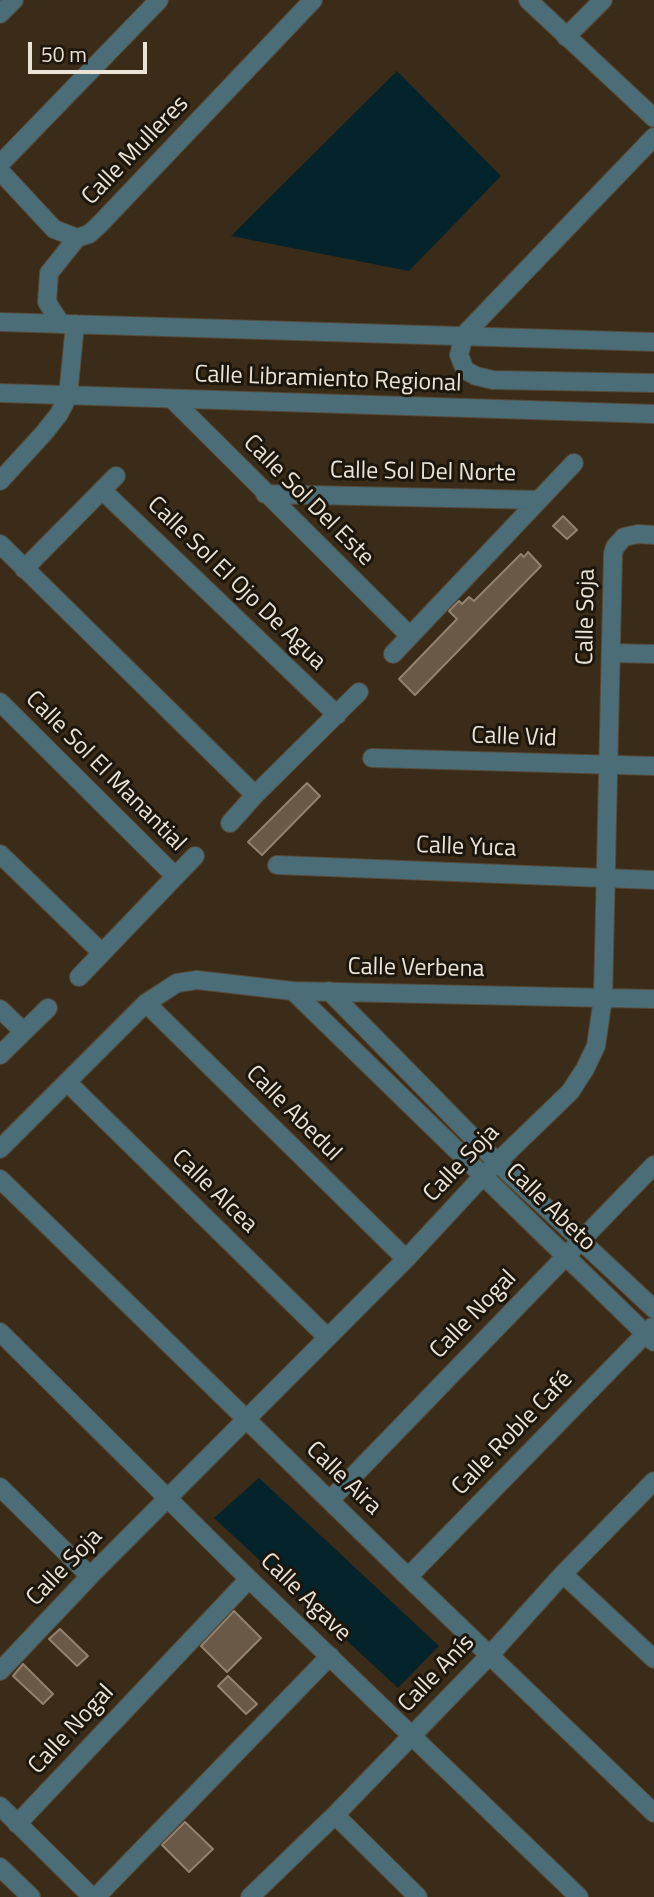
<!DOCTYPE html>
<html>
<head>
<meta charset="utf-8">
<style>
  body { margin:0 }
  #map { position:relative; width:654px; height:1897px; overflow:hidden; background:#3a2c19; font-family:"Titillium Web",sans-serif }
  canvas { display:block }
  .scale { position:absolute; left:28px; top:42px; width:119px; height:32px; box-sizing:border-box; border:4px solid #ece3d7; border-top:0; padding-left:9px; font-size:21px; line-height:24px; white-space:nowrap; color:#ece3d7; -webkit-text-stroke:5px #1c160d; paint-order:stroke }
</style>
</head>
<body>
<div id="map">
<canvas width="654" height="1897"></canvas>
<div class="scale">50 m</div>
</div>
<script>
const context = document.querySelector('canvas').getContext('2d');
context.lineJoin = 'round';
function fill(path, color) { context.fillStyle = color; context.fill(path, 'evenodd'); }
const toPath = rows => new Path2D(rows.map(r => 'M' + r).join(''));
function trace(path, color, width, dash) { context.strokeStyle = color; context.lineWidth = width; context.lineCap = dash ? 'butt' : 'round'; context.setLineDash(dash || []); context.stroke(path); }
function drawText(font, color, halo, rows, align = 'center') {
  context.font = font + ' "Titillium Web",sans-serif'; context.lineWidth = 6; context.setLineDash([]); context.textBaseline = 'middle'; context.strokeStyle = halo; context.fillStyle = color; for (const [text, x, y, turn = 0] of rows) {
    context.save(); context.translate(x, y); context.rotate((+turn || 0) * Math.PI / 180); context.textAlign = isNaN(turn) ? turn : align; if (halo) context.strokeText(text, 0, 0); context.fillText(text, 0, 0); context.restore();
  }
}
fill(toPath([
  [397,71,501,176,409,271,231,236],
  [259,1478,439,1646,398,1688,214,1518]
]), '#05232b');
const building = toPath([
  [563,516,577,530,567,539,553,526,563,516],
  [528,552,541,566,415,695,399,679,457,619,449,611,459,601,462,604,469,597,474,601,521,554,524,557,528,552],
  [307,783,320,796,262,855,248,842,307,783],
  [234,1611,261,1638,227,1672,201,1646,234,1611],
  [60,1629,88,1656,77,1666,49,1639,60,1629],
  [23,1664,53,1694,43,1704,13,1676,23,1664],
  [228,1676,257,1704,246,1714,218,1686,228,1676],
  [185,1822,213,1849,189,1872,162,1845,185,1822]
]);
fill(building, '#695946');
trace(building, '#93826d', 2);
const minor = toPath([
  [528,0,654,118],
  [0,14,14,0],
  [566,37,603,0],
  [654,137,464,335,459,355,465,370,476,376,493,380,654,383],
  [0,164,159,0],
  [0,171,54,229,77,238],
  [77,238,89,234,99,225,313,0],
  [61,324,47,302,49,273,77,238],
  [173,400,410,636],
  [102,490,337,715],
  [265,494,539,500],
  [0,544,255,795],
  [24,569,116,476],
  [611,653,654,654],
  [393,654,574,463],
  [0,702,175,876],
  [372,758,654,766],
  [230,823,255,795,359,692],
  [0,854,102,953],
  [277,865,654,880],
  [79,977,195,856],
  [293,991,654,1342],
  [329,991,497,1162,654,1309],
  [146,1003,406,1259],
  [0,1009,23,1031],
  [0,1055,48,1008],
  [67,1082,327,1337],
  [0,1149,146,1003,177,983,197,980,293,991,654,999],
  [0,1179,408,1577,654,1813],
  [0,1332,249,1579,579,1897],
  [0,1487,90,1576],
  [330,1500,654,1165],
  [563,1574,654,1659],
  [408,1577,652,1327],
  [0,1671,90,1576,406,1259,482,1177,570,1092,585,1069,596,1046,603,998,613,554,615,547,624,537,638,534,654,535],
  [335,1815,418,1897],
  [17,1824,249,1579],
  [96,1897,330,1656],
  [250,1897,335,1815,489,1656,563,1574,654,1481]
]);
const tertiary = toPath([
  [0,322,654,342],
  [0,393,654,414],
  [0,481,44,433,59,414,68,396,75,324],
  [0,1806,92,1897],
  [0,1867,31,1897]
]);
trace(minor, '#564937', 20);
trace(tertiary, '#564937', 20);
trace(minor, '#4a6d78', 18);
trace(tertiary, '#4a6d78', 18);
drawText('24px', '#ece3d7', '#1c160d', [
  ["Calle Mulleres",136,151,-46],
  ["Calle Libramiento Regional",328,380,2],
  ["Calle Sol Del Norte",423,473,1],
  ["Calle Sol Del Este",308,501,45],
  ["Calle Sol El Ojo De Agua",236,584,44],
  ["Calle Soja",587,617,-89],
  ["Calle Vid",514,738,2],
  ["Calle Sol El Manantial",105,772,45],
  ["Calle Yuca",466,848,2],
  ["Calle Verbena",416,969,1],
  ["Calle Abedul",293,1114,45],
  ["Calle Soja",462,1164,-46],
  ["Calle Alcea",214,1192,44],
  ["Calle Abeto",550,1208,44],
  ["Calle Nogal",474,1315,-46],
  ["Calle Roble Café",513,1434,-46],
  ["Calle Aira",343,1479,44],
  ["Calle Soja",65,1568,-46],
  ["Calle Agave",305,1598,44],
  ["Calle Anís",437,1674,-46],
  ["Calle Nogal",72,1730,-47]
]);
</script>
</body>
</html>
